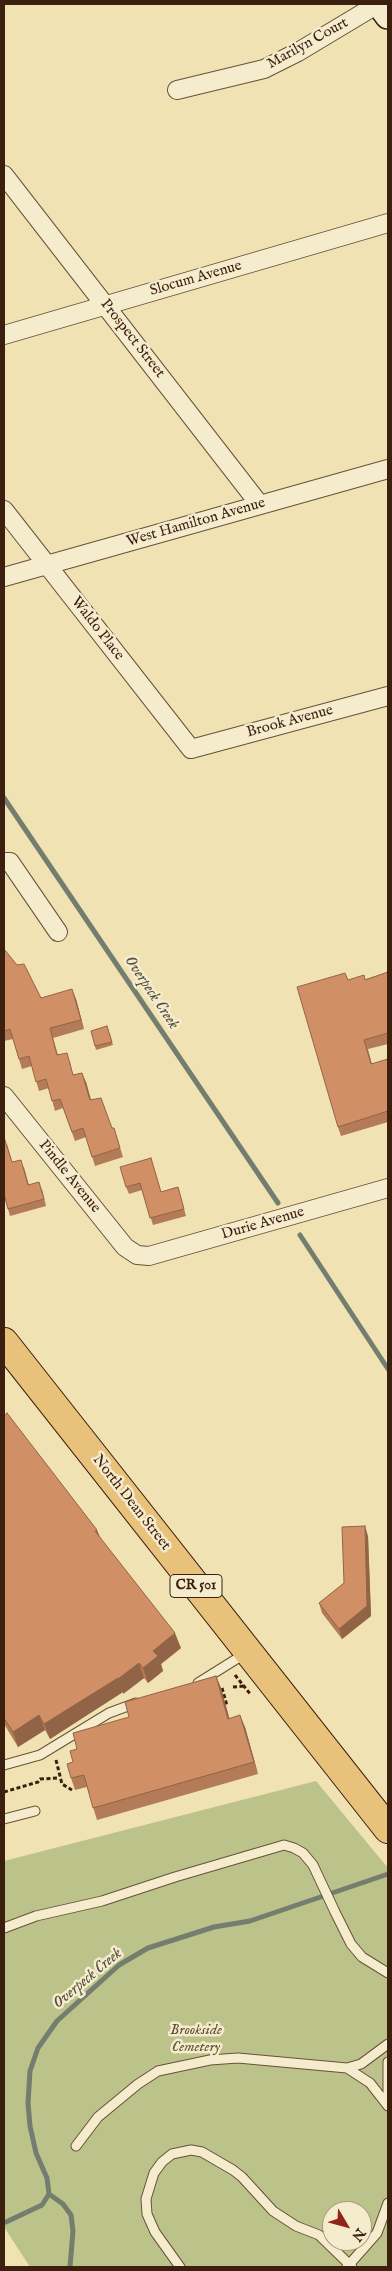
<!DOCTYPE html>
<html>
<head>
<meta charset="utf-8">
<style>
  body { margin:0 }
  #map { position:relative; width:392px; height:2271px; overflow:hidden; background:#f0e2b3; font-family:"IM FELL English",serif }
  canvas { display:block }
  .frame { position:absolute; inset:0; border:5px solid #3c1f0f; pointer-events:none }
  .north { position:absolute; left:322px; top:2201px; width:50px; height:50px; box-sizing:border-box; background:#f5ecce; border:1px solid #ab9a82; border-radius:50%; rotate:127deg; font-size:14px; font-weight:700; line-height:20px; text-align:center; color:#3c1f0f }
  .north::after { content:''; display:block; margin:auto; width:18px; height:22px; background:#8f2418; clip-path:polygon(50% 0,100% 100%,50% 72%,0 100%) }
</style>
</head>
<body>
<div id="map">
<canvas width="392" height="2271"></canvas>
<div class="frame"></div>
<div class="north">N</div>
</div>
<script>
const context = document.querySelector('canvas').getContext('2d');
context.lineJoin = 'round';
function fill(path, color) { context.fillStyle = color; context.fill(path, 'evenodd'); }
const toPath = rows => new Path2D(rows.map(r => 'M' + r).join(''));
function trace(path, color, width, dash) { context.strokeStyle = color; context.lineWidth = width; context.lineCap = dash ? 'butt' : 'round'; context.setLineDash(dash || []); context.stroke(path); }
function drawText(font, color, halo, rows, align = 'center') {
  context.font = font + ' "IM FELL English",serif'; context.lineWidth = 5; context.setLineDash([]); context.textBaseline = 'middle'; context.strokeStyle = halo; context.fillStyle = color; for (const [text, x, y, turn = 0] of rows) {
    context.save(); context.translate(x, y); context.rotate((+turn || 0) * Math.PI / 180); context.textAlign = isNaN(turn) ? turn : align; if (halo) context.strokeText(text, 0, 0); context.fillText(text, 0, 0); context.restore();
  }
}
fill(toPath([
  [316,1781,388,1868,388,2267,30,2267,4,2227,4,1861],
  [332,2211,362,2211,362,2241,332,2241]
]), '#bbc38b');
trace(toPath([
  [4,798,278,1203],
  [300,1235,388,1369],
  [6,2222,42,2205,49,2194],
  [70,2267,73,2231,71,2215,63,2204,49,2194,47,2178,36,2153,30,2126,28,2103,30,2071,38,2048,57,2021,119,1965,148,1948,214,1927,250,1921,388,1874]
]), '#747e6e', 5);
const lane = toPath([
  [198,1683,246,1653],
  [4,1765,40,1755,109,1713,136,1703],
  [4,1819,35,1811],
  [4,1928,36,1916,102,1901,175,1877,284,1845,294,1848,303,1853,313,1865,335,1912,351,1944,362,1957,388,1973],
  [388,2062,388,2101],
  [347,2068,370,2083,388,2106],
  [76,2146,98,2117,138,2084,158,2071,210,2060,238,2058,347,2068,361,2064,388,2044],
  [180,2267,155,2232,147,2214,146,2199,154,2173,162,2162,172,2154,191,2150,202,2152,233,2170,242,2177,273,2211,296,2226,319,2235,352,2267],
  [347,2267,377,2233,388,2203]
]);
const street = toPath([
  [177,90,264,69,298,52,378,4],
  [4,175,260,505],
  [4,335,388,223],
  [4,510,191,749,388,696],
  [4,577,388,469],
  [4,862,10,862,58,932],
  [4,1096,125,1247,137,1255,149,1256,388,1188]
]);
const secondary = toPath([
  [379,4,388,16]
]);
const primary = toPath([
  [4,1342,388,1829]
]);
trace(lane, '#695038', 11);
trace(street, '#695038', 20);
trace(secondary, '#3c1f0f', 28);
trace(primary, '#3c1f0f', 30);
trace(toPath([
  [235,1675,251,1695],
  [233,1687,244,1686],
  [222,1688,227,1706],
  [56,1760,62,1784,72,1790],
  [4,1792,38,1782,40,1779,59,1778]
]), '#3c1f0f', 3, [4, 2.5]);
trace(lane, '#f5ecce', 9);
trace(street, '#f5ecce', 18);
trace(secondary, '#f5ecce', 25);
trace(primary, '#e8c17a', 28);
fill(toPath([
  [4,949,41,998,76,999,84,1029,53,1038,58,1055,70,1062,73,1075,86,1082,91,1099,112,1128,114,1128,123,1157,95,1166,86,1137,75,1141,63,1108,55,1111,49,1088,39,1091,32,1066,22,1069,13,1039,4,1041],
  [388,972,388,1044,368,1049,372,1064,388,1059,388,1122,341,1136,338,1127,348,980,366,979],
  [107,1026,113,1045,96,1050,91,1031],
  [7,1144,12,1162,24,1167,29,1185,42,1189,46,1206,10,1216,8,1209],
  [153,1165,161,1192,178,1187,186,1216,153,1225,142,1190,129,1194,126,1187],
  [4,1416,100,1538,181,1648,161,1664,163,1671,148,1683,144,1678,123,1694,123,1692,50,1739,45,1730,18,1747,4,1724],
  [368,1536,371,1616,342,1639,322,1613,319,1603,344,1583],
  [216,1676,221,1688,229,1719,245,1727,258,1774,97,1820,87,1787,75,1790,71,1778,73,1762,77,1749,129,1717]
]), '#b37b57');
fill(toPath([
  [72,989,76,999,84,1029,81,1020],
  [82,1073,86,1082,93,1109,90,1100],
  [365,1526,368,1536,371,1616,342,1639,339,1629],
  [97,1530,103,1544,95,1531],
  [175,1633,181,1648,161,1664,163,1671,148,1683,143,1668,153,1651],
  [139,1663,144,1678,123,1694,123,1692,50,1739,44,1724],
  [216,1676,221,1688,233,1731,228,1719],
  [39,1715,45,1730,18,1747,13,1732],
  [240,1715,245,1727,258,1774,254,1762]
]), '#926447');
const building = toPath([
  [4,949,17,965,24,964,41,998,72,989,81,1020,50,1028,57,1055,67,1053,73,1075,82,1073,90,1100,101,1098,112,1128,114,1128,120,1148,92,1157,83,1128,72,1132,60,1099,52,1101,46,1079,36,1082,29,1056,19,1059,10,1029,4,1031,4,949],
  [388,972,388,1033,364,1040,371,1064,388,1059,388,1111,338,1127,297,987,345,973,348,980,364,975,365,980,388,972],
  [107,1026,112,1042,95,1046,91,1031,107,1026],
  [4,1137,12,1162,21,1160,28,1185,39,1182,44,1199,8,1209,4,1194,4,1137],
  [151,1158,161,1192,178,1187,184,1209,150,1218,140,1183,126,1187,120,1167,151,1158],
  [7,1413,97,1530,95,1531,175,1633,153,1651,158,1656,143,1668,139,1663,118,1679,118,1678,44,1724,39,1715,13,1732,4,1718,4,1416,7,1413],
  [365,1526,367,1606,339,1629,319,1603,344,1583,342,1527,365,1526],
  [216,1676,228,1719,240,1715,254,1762,93,1808,84,1775,71,1778,67,1764,73,1762,70,1751,77,1749,73,1733,129,1717,125,1702,216,1676]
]);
fill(building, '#d08f65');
trace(building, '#926447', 1);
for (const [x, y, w] of [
  [196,1586,52]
]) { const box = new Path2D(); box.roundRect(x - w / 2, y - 11.5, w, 23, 4); context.fillStyle = '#f5ecce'; context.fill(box); trace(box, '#3c1f0f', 1); }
drawText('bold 14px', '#3c1f0f', null, [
  ["CR 501",196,1586]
]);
drawText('15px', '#3c1f0f', '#f5ecce', [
  ["Marilyn Court",308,44,-29],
  ["Slocum Avenue",196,279,-16],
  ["Prospect Street",132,339,52],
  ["West Hamilton Avenue",196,523,-16],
  ["Waldo Place",97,629,52],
  ["Brook Avenue",290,722,-15],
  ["Pindle Avenue",69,1177,51],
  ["Durie Avenue",263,1224,-16],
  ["North Dean Street",131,1503,52]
]);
drawText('italic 15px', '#625034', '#f5ecce', [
  ["Brookside",196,2031],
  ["Cemetery",196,2048]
]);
drawText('italic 16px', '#584e3f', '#f5ecce', [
  ["Overpeck Creek",151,993,56],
  ["Overpeck Creek",88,1979,-40]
]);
</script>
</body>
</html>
